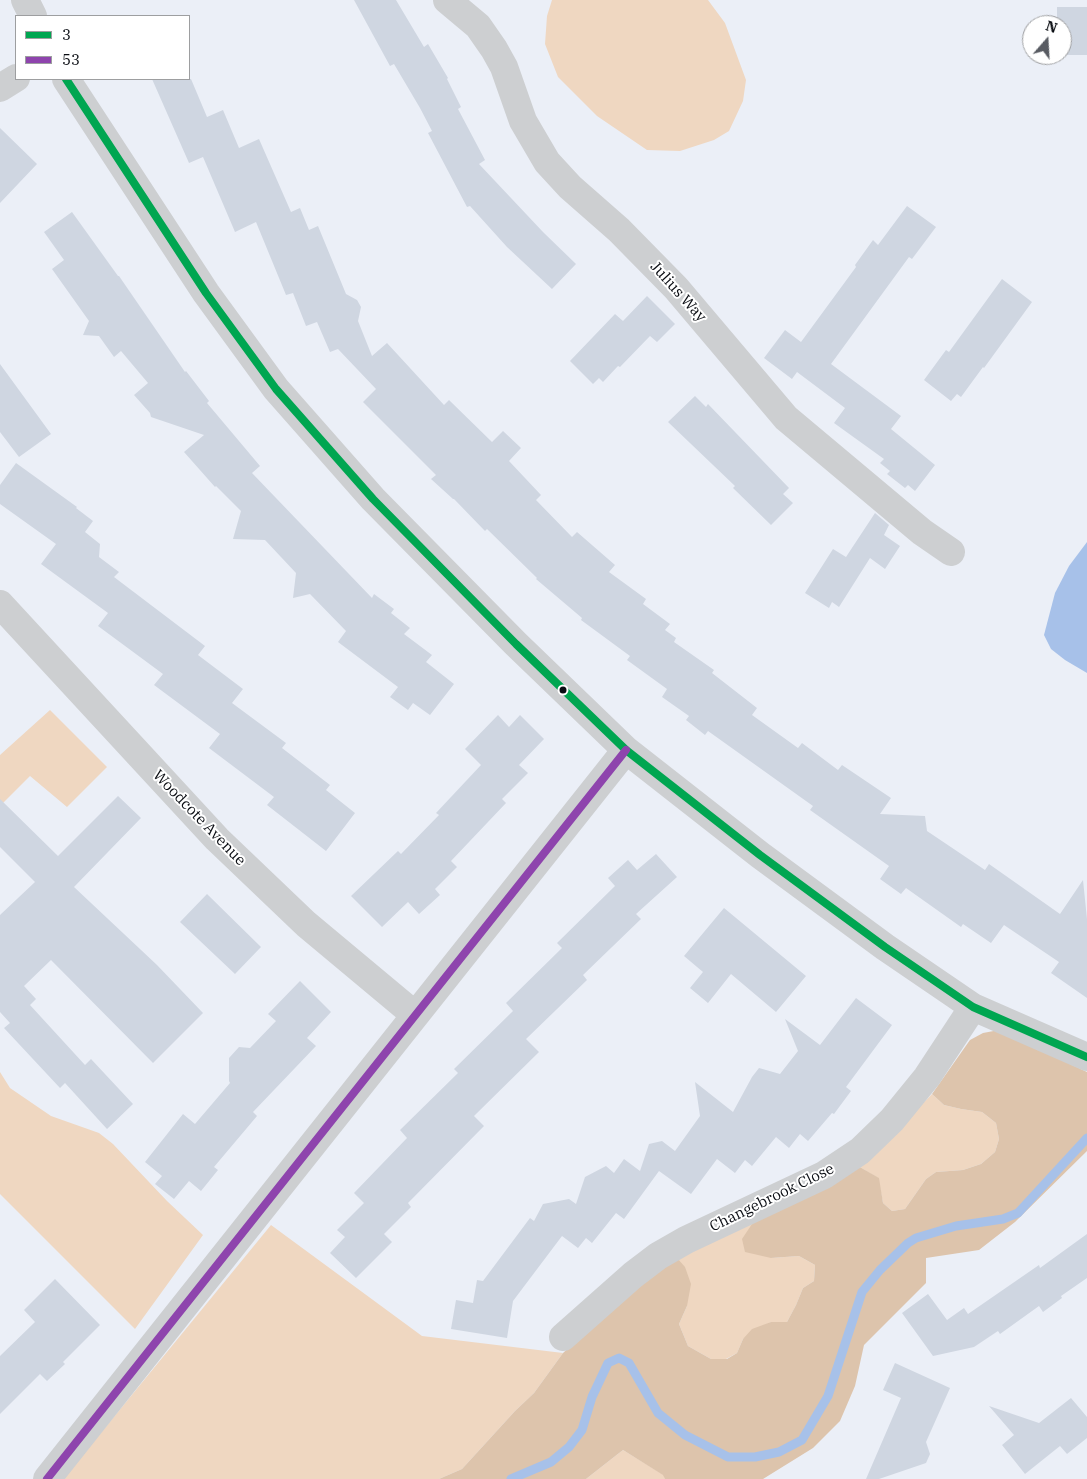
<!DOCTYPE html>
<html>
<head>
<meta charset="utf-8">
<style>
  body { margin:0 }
  #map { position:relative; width:1087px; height:1479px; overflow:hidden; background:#ebeff7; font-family:"IBM Plex Serif",serif }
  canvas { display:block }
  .legend { position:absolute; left:15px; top:15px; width:175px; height:65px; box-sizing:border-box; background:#fff; border:1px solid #9d9ea0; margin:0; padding:6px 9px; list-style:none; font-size:15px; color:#090c12 }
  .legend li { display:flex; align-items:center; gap:10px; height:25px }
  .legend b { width:25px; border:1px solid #9d9ea0 }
  .north { position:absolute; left:1022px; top:15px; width:50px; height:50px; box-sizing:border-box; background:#fff; border:1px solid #9d9ea0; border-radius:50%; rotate:19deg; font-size:14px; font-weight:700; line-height:20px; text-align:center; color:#090c12 }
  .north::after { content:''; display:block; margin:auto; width:18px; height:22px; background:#585b62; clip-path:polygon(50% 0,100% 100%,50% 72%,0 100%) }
</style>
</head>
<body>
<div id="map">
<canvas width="1087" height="1479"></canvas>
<ul class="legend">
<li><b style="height:6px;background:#00a651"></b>3</li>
<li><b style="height:6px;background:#8e44ad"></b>53</li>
</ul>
<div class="north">N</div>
</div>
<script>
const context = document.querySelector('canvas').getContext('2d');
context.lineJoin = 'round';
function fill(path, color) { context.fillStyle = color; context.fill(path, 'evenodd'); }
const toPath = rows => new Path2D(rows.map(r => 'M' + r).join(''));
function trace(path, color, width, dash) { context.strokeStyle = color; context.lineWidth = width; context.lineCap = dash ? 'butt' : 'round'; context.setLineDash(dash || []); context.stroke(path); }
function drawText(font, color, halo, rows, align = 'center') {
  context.font = font + ' "IBM Plex Serif",serif'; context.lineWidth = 4; context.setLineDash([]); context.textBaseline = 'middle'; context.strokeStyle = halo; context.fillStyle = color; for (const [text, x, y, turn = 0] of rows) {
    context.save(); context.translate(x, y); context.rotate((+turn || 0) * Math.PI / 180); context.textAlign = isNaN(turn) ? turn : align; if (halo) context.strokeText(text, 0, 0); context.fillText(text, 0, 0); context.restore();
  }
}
fill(toPath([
  [552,0,708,0,725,23,746,80,743,101,729,131,714,140,680,151,647,150,597,116,558,77,545,44,547,16],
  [50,710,107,767,67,807,30,776,0,806,0,755],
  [0,1072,10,1088,51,1116,99,1133,113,1144,167,1201,203,1235,135,1329,0,1194],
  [932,1094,944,1105,961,1109,982,1112,996,1123,999,1139,995,1152,981,1164,963,1170,936,1172,926,1179,905,1209,892,1211,883,1203,878,1178,858,1166,894,1133],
  [756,1218,771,1258,799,1256,815,1265,814,1281,803,1288,796,1305,787,1322,771,1322,743,1339,737,1353,726,1359,711,1359,688,1346,679,1324,687,1306,677,1258],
  [271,1225,422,1336,563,1353,534,1393,515,1411,462,1469,439,1479,63,1479],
  [623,1450,664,1475,665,1479,586,1479]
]), '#efd7c1');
fill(toPath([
  [999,1030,1087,1072,1087,1151,1015,1222,979,1250,926,1258,926,1283,864,1345,855,1386,840,1421,813,1448,763,1479,665,1479,663,1475,623,1450,586,1479,439,1479,462,1469,515,1411,534,1393,563,1353,651,1273,677,1258,685,1267,691,1284,687,1306,679,1324,688,1346,711,1359,727,1359,737,1353,743,1339,752,1329,771,1322,787,1322,796,1305,803,1288,814,1281,815,1265,799,1256,771,1258,745,1252,742,1239,756,1218,858,1166,879,1178,883,1203,892,1211,905,1209,926,1179,936,1172,963,1170,981,1164,995,1152,999,1139,996,1123,982,1112,961,1109,944,1105,932,1094,970,1040,983,1033]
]), '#ddc4ac');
fill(toPath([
  [1087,542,1087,673,1065,660,1051,649,1044,635,1055,593,1069,566]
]), '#a7c1e9');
trace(toPath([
  [511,1479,551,1462,569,1447,582,1430,592,1397,608,1363,619,1358,629,1363,658,1413,685,1435,728,1457,755,1457,779,1452,802,1440,828,1396,862,1292,880,1270,908,1243,916,1238,956,1226,1003,1219,1018,1213,1087,1138]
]), '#a7c1e9', 9);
fill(toPath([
  [354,0,396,0,424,47,428,44,448,78,447,79,461,107,458,109,485,160,479,164,543,232,576,264,552,289,507,247,470,206,467,207,428,133,432,131,420,108,394,64,390,66],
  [1057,7,1087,7,1087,55,1057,55,1062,55,1062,25,1057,25],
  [152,79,191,79,207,117,223,110,239,148,259,139,291,212,300,208,309,230,318,226,346,294,357,300,361,307,358,321,372,356,387,343,444,405,449,400,492,442,503,431,521,448,509,461,541,495,536,500,572,537,577,532,615,565,609,572,646,599,643,604,670,624,665,630,676,638,674,642,714,670,712,673,757,708,752,715,798,748,802,743,838,770,842,765,891,798,880,814,925,816,927,831,985,870,989,864,1060,914,1083,880,1087,919,1087,998,1051,973,1059,962,1004,925,991,943,963,924,961,927,906,888,901,894,880,879,889,866,810,810,813,806,708,731,705,735,686,720,689,716,662,697,667,689,627,660,630,656,581,620,582,618,536,579,537,578,487,529,485,531,454,499,453,499,431,479,436,475,363,402,376,389,338,349,330,352,317,322,306,326,293,293,286,295,256,222,235,232,203,157,189,163],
  [0,128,37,164,0,203],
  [907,206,936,227,912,259,909,257,831,364,901,416,891,429,935,465,915,491,908,485,905,488,887,474,890,471,880,463,884,459,834,423,845,408,797,372,792,379,764,358,785,330,801,342,856,267,855,265,873,240,878,245],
  [72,212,118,276,119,276,185,372,186,371,209,401,207,403,260,466,252,473,372,598,374,594,394,609,391,613,410,628,404,634,432,655,426,662,454,684,430,715,413,703,408,710,390,697,398,687,338,642,346,631,310,594,293,598,296,573,265,540,233,539,241,511,216,486,215,487,184,452,204,435,151,417,150,413,134,395,148,383,121,351,114,357,99,336,83,335,89,321,52,269,64,260,44,232],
  [1002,279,1032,302,984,368,983,367,961,397,957,394,951,401,924,380,946,350,949,352],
  [647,296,675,324,657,342,650,336,620,367,618,366,603,382,599,378,593,384,570,361,615,314,623,321],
  [0,364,51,434,19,457,0,432],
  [695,396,706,407,708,404,789,488,783,494,793,503,771,525,733,488,735,486,668,422],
  [16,463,77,507,76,508,93,521,85,532,100,544,99,557,119,572,114,577,205,646,198,655,243,689,232,703,286,743,282,748,330,785,326,790,355,813,326,851,267,805,274,797,209,748,220,734,154,685,163,674,98,626,108,613,41,564,56,544,0,504,0,485],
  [875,513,889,525,884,535,900,546,885,569,870,558,839,607,832,602,829,608,805,593,833,549,846,557],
  [498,715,509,727,520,715,544,739,519,765,528,773,502,799,506,803,451,861,457,867,435,889,440,895,419,914,408,902,382,927,351,896,398,851,401,854,439,815,436,813,481,765,465,749],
  [118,796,141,818,74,887,157,965,203,1013,153,1063,51,960,24,986,36,999,30,1005,85,1065,91,1059,133,1104,107,1129,65,1083,60,1088,4,1028,10,1023,0,1012,0,915,35,882,0,847,0,799,58,856],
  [656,854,677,877,636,914,641,919,583,975,587,980,526,1039,539,1052,474,1116,484,1126,408,1203,411,1207,384,1234,392,1242,356,1278,330,1253,345,1237,337,1230,364,1203,354,1193,407,1138,400,1130,458,1073,454,1069,513,1011,506,1003,562,948,557,943,615,886,608,878,628,860,637,870],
  [207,894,261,947,235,974,180,922],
  [724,908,806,976,776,1012,731,974,708,1003,690,988,703,972,684,956],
  [300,981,331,1012,307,1038,316,1046,253,1112,257,1116,214,1167,218,1170,201,1191,189,1181,174,1199,155,1184,162,1176,145,1162,183,1114,195,1124,230,1083,229,1081,229,1058,239,1047,250,1048,276,1021,268,1014],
  [856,998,892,1025,846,1087,851,1091,834,1114,832,1113,808,1141,800,1134,789,1148,776,1137,752,1166,745,1160,735,1173,717,1159,691,1194,659,1171,624,1219,616,1213,592,1243,586,1238,578,1248,562,1236,513,1301,507,1338,451,1329,456,1300,473,1303,477,1280,483,1281,530,1218,534,1221,543,1204,569,1199,576,1204,585,1177,606,1166,614,1173,624,1159,640,1171,649,1144,662,1141,675,1151,700,1116,695,1082,733,1112,752,1077,759,1068,780,1074,798,1051,785,1019,820,1045],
  [1087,1234,1087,1278,1061,1296,1062,1298,1043,1312,1039,1306,1000,1334,998,1331,974,1347,933,1356,902,1313,928,1294,947,1320,964,1308,968,1314,1039,1265,1040,1268],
  [55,1279,100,1325,63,1362,65,1364,47,1381,40,1374,0,1414,0,1356,35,1322,24,1310],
  [895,1363,950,1388,926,1442,930,1454,926,1463,879,1479,866,1479,901,1398,883,1390],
  [1071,1398,1087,1417,1087,1438,1067,1454,1060,1446,1025,1474,1002,1445,1014,1435,989,1406,1039,1423]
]), '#cfd6e1');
trace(toPath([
  [25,0,33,16],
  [447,0,478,26,494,49,504,67,523,121,547,162,570,187,619,230,676,288,786,418,922,532,951,552],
  [66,79,206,293,276,389,373,499,516,644,626,750,760,855,885,947,973,1007,1087,1057],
  [0,88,16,78],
  [0,604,217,839,306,924,415,1015],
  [563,1337,633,1275,658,1256,686,1240,824,1175,860,1151,892,1120,927,1077,973,1007],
  [47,1479,626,750]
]), '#cdcfd1', 28);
trace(toPath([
  [66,79,206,293,276,389,373,499,516,644,626,750,760,855,885,947,973,1007,1087,1057]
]), '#00a651', 8);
trace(toPath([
  [47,1479,626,750]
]), '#8e44ad', 8);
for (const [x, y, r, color] of [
  [563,690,4.5,"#090c12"]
]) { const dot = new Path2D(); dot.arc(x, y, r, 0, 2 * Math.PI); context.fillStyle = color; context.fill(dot); trace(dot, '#fff', 2); }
drawText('15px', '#090c12', '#fff', [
  ["Julius Way",678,292,48],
  ["Woodcote Avenue",199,818,46],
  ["Changebrook Close",772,1198,-26]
]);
</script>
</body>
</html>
